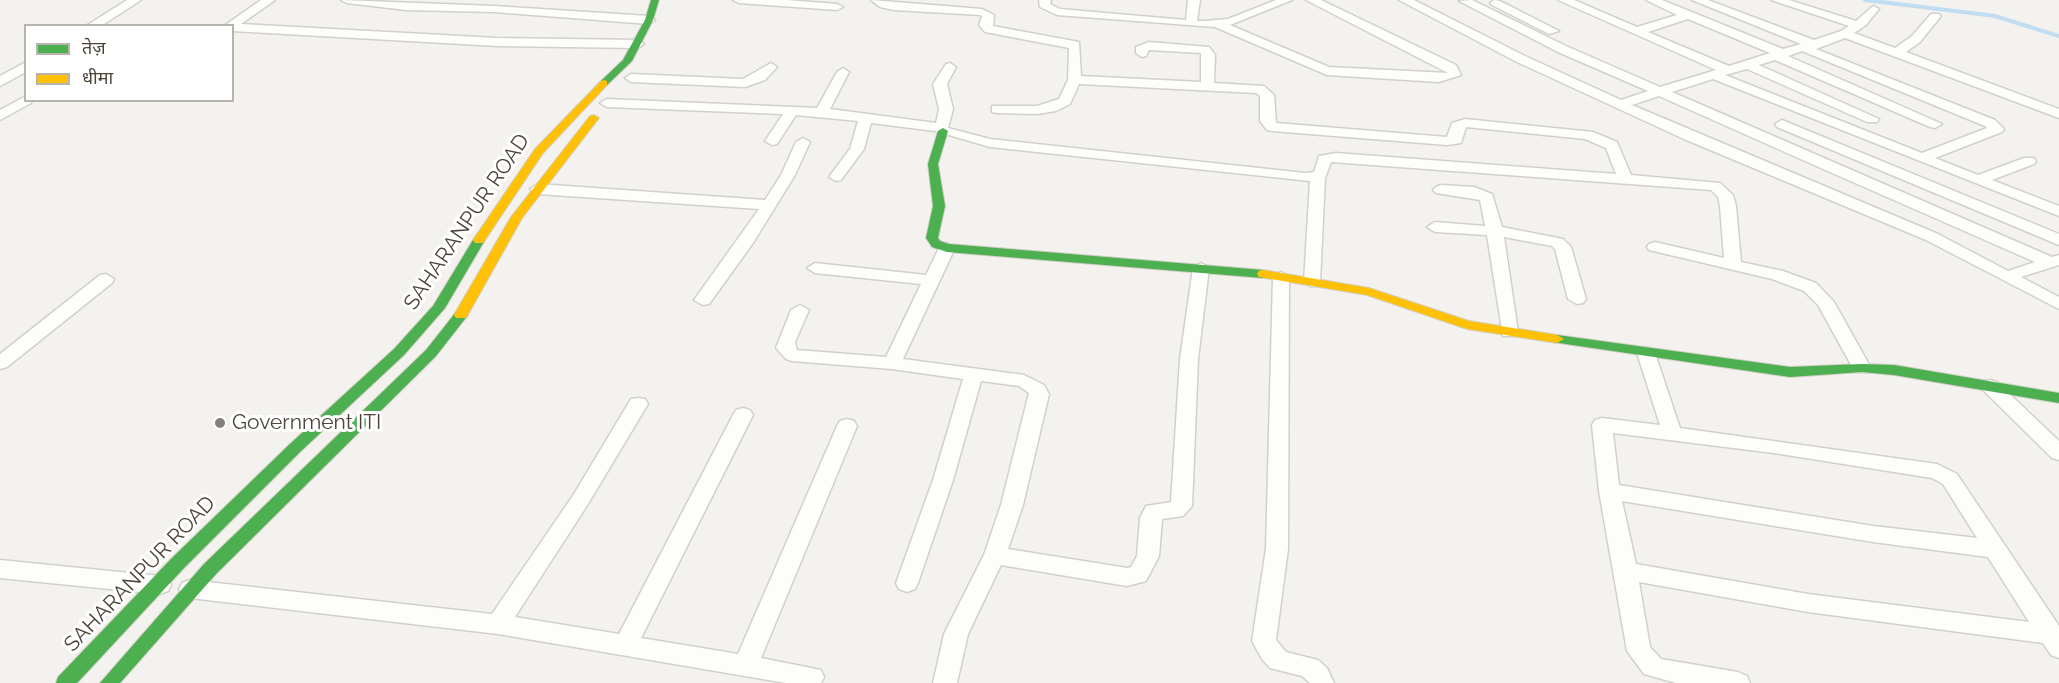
<!DOCTYPE html>
<html>
<head>
<meta charset="utf-8">
<style>
  body { margin:0 }
  #map { position:relative; width:2059px; height:683px; overflow:hidden; background:#f4f2ee; font-family:Raleway,"Noto Sans Devanagari",sans-serif }
  canvas { display:block }
  .legend { position:absolute; left:24px; top:24px; width:210px; height:78px; box-sizing:border-box; background:#fff; border:2px solid #b7b4b0; margin:0; padding:8px 10px; list-style:none; font-size:18px; color:#4b4439 }
  .legend li { display:flex; align-items:center; gap:12px; height:30px }
  .legend b { width:30px; border:2px solid #b7b4b0 }
</style>
</head>
<body>
<div id="map">
<canvas width="2059" height="683"></canvas>
<ul class="legend">
<li><b style="height:8px;background:#4caf50"></b>तेज़</li>
<li><b style="height:8px;background:#ffc107"></b>धीमा</li>
</ul>
</div>
<script>
const context = document.querySelector('canvas').getContext('2d');
context.lineJoin = 'round';
const toPath = rows => new Path2D(rows.map(r => 'M' + r).join(''));
function trace(path, color, width, dash) { context.strokeStyle = color; context.lineWidth = width; context.lineCap = dash ? 'butt' : 'round'; context.setLineDash(dash || []); context.stroke(path); }
function fill(path, color) { context.fillStyle = color; context.fill(path, 'evenodd'); }
function drawText(font, color, halo, rows, align = 'center') {
  context.font = font + ' Raleway,sans-serif'; context.lineWidth = 6; context.setLineDash([]); context.textBaseline = 'middle'; context.strokeStyle = halo; context.fillStyle = color; for (const [text, x, y, turn = 0] of rows) {
    context.save(); context.translate(x, y); context.rotate((+turn || 0) * Math.PI / 180); context.textAlign = isNaN(turn) ? turn : align; if (halo) context.strokeText(text, 0, 0); context.fillText(text, 0, 0); context.restore();
  }
}
trace(toPath([
  [1865,0,1995,16,2059,36]
]), '#c0ddf1', 4);
const street = toPath([
  [127,0,141,0,101,26,86,26,127,0],
  [261,0,275,0,241,24,497,38,638,40,644,44,638,48,497,46,232,31,232,26,224,26,261,0],
  [341,0,494,6,649,16,655,20,649,24,494,12,406,10,347,3,341,0],
  [733,0,787,0,837,4,843,7,837,10,739,3,733,0],
  [871,0,982,9,994,15,993,26,1079,42,1081,76,1201,82,1201,53,1149,50,1146,56,1142,57,1136,53,1136,47,1149,42,1209,47,1215,55,1214,83,1264,86,1274,95,1276,123,1447,137,1452,123,1465,119,1593,132,1617,142,1631,175,1720,183,1733,195,1736,206,1741,262,1783,271,1816,283,1834,302,1871,368,1869,372,1855,372,1818,305,1804,291,1772,279,1649,250,1647,247,1649,244,1655,242,1724,258,1720,206,1718,197,1711,190,1331,162,1325,178,1320,282,1312,287,1304,282,1310,181,990,147,935,131,871,123,864,149,841,180,836,181,829,177,850,149,858,121,796,115,777,144,772,145,765,141,783,114,607,107,600,103,607,99,817,108,837,72,843,68,849,72,830,109,936,123,939,109,933,84,946,64,950,63,956,67,947,84,953,109,948,128,990,139,1305,173,1314,172,1319,156,1336,153,1616,174,1606,148,1585,139,1466,127,1461,143,1447,145,1272,131,1267,130,1260,121,1260,96,1256,93,1079,84,1070,104,1056,111,1037,114,997,113,992,112,992,106,1037,106,1059,99,1068,80,1069,48,985,32,979,25,982,16,980,15,894,10,880,7,871,0],
  [1039,0,1051,0,1050,4,1060,9,1186,20,1188,0,1200,0,1197,21,1205,21,1228,19,1276,0,1292,0,1230,25,1329,67,1448,73,1306,0,1321,0,1456,65,1461,75,1439,82,1327,75,1215,27,1057,15,1040,7,1039,0],
  [1399,0,1414,0,1525,56,1621,100,1648,91,1558,52,1459,1,1472,0,1566,46,1660,87,1716,70,1558,0,1574,0,1637,27,1677,15,1646,0,1662,0,1783,49,1801,44,1692,0,1708,0,1814,40,1841,31,1849,26,1771,0,1789,0,1856,21,1873,6,1879,9,1866,25,1854,33,1895,48,1912,36,1931,14,1939,14,1941,16,1920,42,1906,52,2059,109,2059,118,1845,38,1816,49,1995,120,2004,129,2002,132,1935,158,1978,175,2024,158,2034,158,2036,161,2034,164,1992,180,2059,206,2059,216,1713,79,1672,92,2052,257,2059,255,2059,265,2021,277,2059,297,2059,309,1926,240,1684,139,1517,62,1399,0],
  [1688,19,1770,53,1729,66,1648,32,1688,19],
  [1802,51,1985,126,1987,128,1922,153,1725,75,1747,69,1867,122,1877,122,1879,119,1759,65,1775,60,1930,127,1935,128,1942,124,1788,56,1802,51],
  [1659,96,1814,165,2035,262,2008,271,1938,234,1632,105,1659,96],
  [1494,0,1500,1,1559,31,1549,34,1492,5,1490,3,1494,0],
  [26,62,26,72,0,86,0,76,26,62],
  [771,63,777,67,765,80,745,87,631,82,625,78,631,74,743,79,771,63],
  [26,96,26,100,32,100,31,103,0,120,0,110,26,96],
  [1782,120,2059,234,2059,245,1777,127,1775,124,1782,120],
  [803,138,810,142,795,175,753,243,709,304,703,305,694,300,759,209,538,194,530,189,538,184,765,200,781,175,796,142,803,138],
  [1441,185,1474,187,1492,194,1502,227,1563,239,1571,247,1586,299,1583,303,1577,304,1568,299,1555,249,1552,246,1504,237,1518,332,1515,336,1503,336,1487,235,1435,232,1427,227,1435,222,1485,226,1480,200,1436,193,1433,190,1436,187,1441,185],
  [947,243,955,248,903,359,1024,375,1044,385,1049,394,1023,505,1008,549,1127,568,1131,567,1137,556,1140,518,1146,506,1171,502,1180,359,1193,268,1201,263,1209,268,1198,359,1192,506,1183,516,1162,519,1159,556,1146,581,1127,586,1001,565,968,634,957,683,933,683,944,634,984,555,1001,505,1029,393,1019,386,981,381,953,480,918,583,915,589,907,592,899,589,896,583,933,480,963,379,892,369,792,361,786,359,776,348,791,310,800,305,809,310,795,342,797,350,886,357,921,284,815,273,807,268,815,263,926,275,939,248,947,243],
  [1281,272,1289,277,1288,549,1276,640,1286,652,1318,660,1327,668,1334,683,1310,683,1302,676,1270,668,1262,659,1252,641,1266,549,1273,277,1281,272],
  [106,274,114,279,112,283,7,367,0,369,0,354,100,275,106,274],
  [1646,347,1655,353,1680,428,1937,464,1957,474,2059,626,2059,658,2051,655,2043,643,1808,612,1639,582,1650,647,1661,659,1738,672,1747,676,1750,683,1676,683,1644,674,1627,651,1599,491,1592,425,1595,420,1602,418,1660,425,1637,353,1646,347],
  [1613,433,1774,453,1932,478,1943,484,1977,538,1873,526,1619,485,1613,433],
  [1622,501,1873,542,1988,557,2029,622,1808,594,1636,564,1622,501],
  [1990,380,1997,382,2059,441,2059,460,2052,458,1983,390,1981,386,1983,382,1990,380],
  [638,398,645,399,648,404,588,504,515,617,619,634,733,415,736,410,743,408,750,410,753,415,641,638,738,654,837,426,840,421,847,419,854,421,857,426,761,658,821,670,824,677,821,683,786,683,498,634,190,598,182,595,179,589,182,583,190,580,492,614,574,494,631,399,638,398],
  [0,560,160,576,168,579,171,585,168,591,160,594,0,578,0,560]
]);
const fast = toPath([
  [651,0,659,0,653,20,632,61,607,85,601,85,601,81,623,60,645,20,651,0],
  [943,128,948,131,938,164,945,206,938,238,940,241,949,244,1263,270,1269,274,1263,278,947,252,932,247,926,238,933,206,928,164,938,131,943,128],
  [479,236,485,240,445,308,404,355,301,451,184,568,77,683,56,683,58,677,172,558,291,443,394,349,433,306,473,240,479,236],
  [461,311,468,315,436,356,216,574,120,683,100,683,204,564,426,350,456,312,461,311],
  [1557,335,1790,367,1862,364,1894,365,2059,393,2059,403,1894,375,1862,372,1790,377,1552,342,1550,339,1557,335]
]);
const slow = toPath([
  [604,80,607,81,607,85,543,153,483,243,475,243,473,240,535,149,601,81,604,80],
  [594,115,599,118,522,218,466,318,456,318,454,315,511,217,590,116,594,115],
  [1263,270,1369,288,1469,321,1557,335,1564,339,1557,343,1467,329,1367,295,1259,277,1257,274,1259,271,1263,270]
]);
trace(street, '#d2d0cb', 3);
trace(fast, '#d3cfc5', 2);
trace(slow, '#d3cfc5', 2);
fill(street, '#fdfdfc');
fill(fast, '#4caf50');
fill(slow, '#ffc107');
for (const [x, y, r, color] of [
  [220,423,6,"#868178"]
]) { const dot = new Path2D(); dot.arc(x, y, r, 0, 2 * Math.PI); context.fillStyle = color; context.fill(dot); trace(dot, '#fff', 2); }
drawText('21px', '#4b4439', '#fff', [
  ["SAHARANPUR ROAD",467,222,-56],
  ["SAHARANPUR ROAD",140,574,-46]
]);
drawText('21px', '#4b4439', '#fff', [
  ["Government ITI",232,423]
], 'left');
</script>
</body>
</html>
